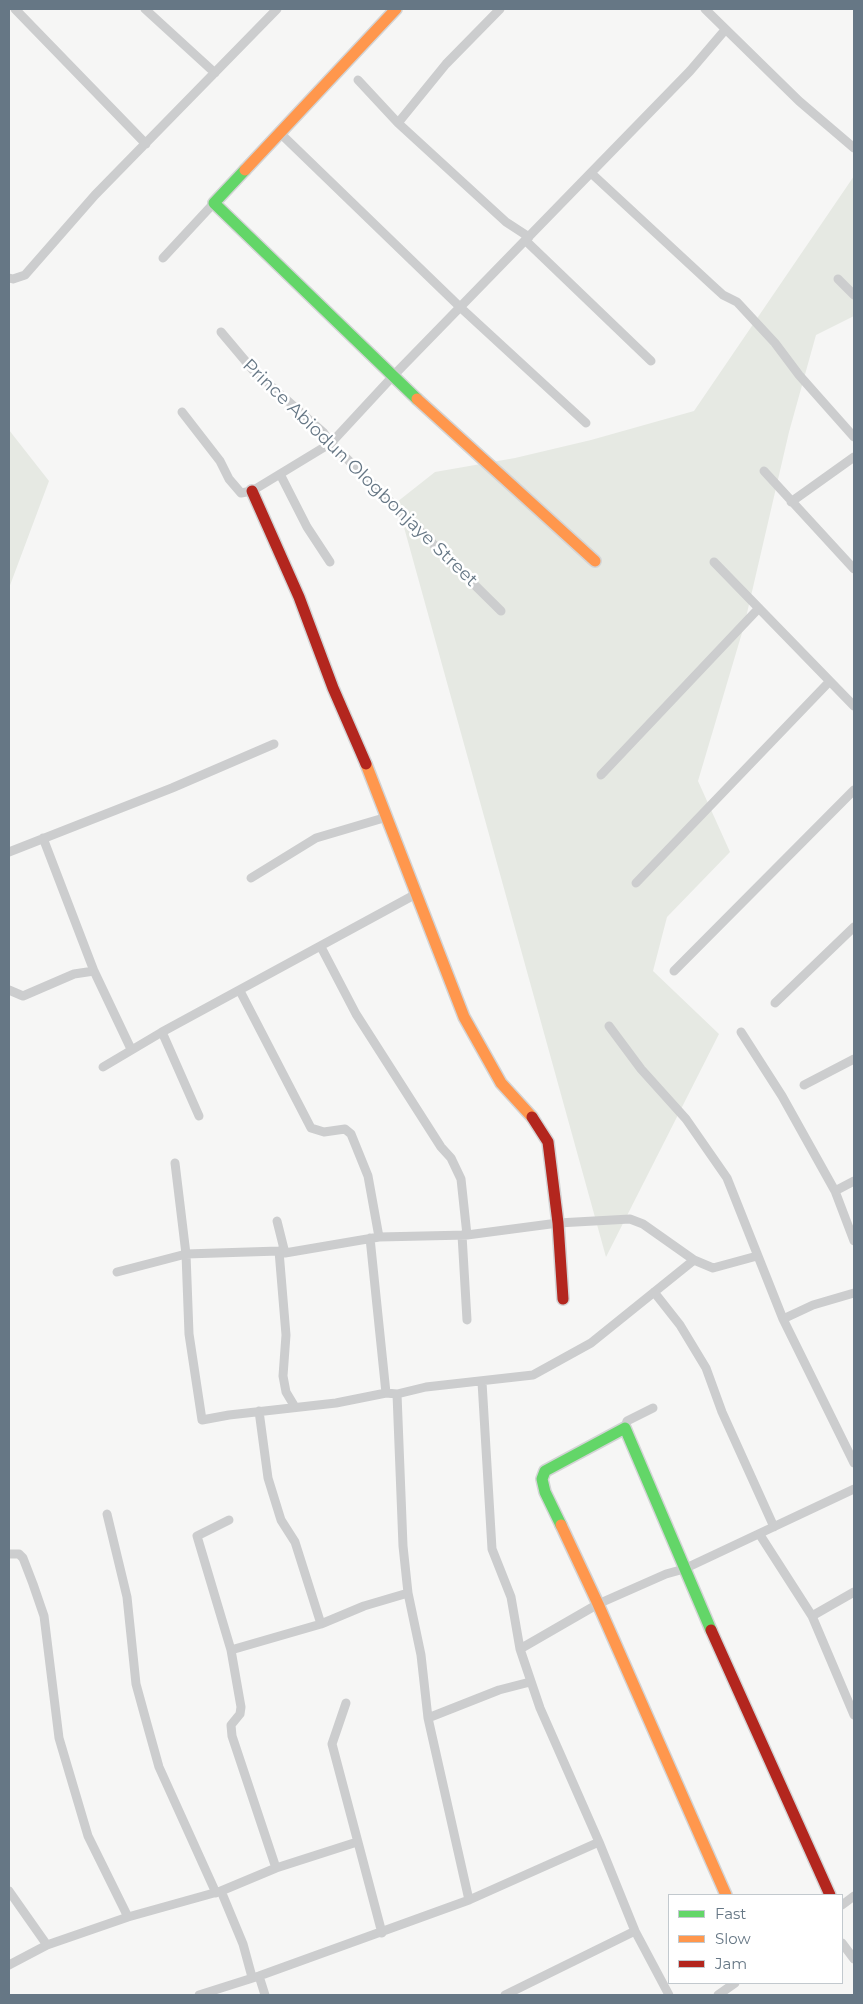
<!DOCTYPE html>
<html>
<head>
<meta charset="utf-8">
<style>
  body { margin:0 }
  #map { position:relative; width:863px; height:2004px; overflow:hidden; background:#f6f6f5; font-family:Montserrat,sans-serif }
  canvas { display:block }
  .frame { position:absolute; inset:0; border:10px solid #667785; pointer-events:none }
  .legend { position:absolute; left:668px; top:1894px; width:175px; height:90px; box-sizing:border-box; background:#fff; border:1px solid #c2c9ce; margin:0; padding:6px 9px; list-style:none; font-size:15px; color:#667785 }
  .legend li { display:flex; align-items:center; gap:10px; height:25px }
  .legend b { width:25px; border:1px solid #c2c9ce }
</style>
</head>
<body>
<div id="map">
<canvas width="863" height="2004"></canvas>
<div class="frame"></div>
<ul class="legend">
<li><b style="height:6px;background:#63d668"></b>Fast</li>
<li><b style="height:6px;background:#ff974d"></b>Slow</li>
<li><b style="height:6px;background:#b3261e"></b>Jam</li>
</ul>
</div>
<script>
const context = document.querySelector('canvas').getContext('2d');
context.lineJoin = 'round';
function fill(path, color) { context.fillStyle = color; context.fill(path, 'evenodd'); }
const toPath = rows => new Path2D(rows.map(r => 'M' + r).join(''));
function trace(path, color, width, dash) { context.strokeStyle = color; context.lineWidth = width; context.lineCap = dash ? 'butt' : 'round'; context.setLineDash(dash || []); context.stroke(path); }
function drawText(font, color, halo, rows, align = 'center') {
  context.font = font + ' Montserrat,sans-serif'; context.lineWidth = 5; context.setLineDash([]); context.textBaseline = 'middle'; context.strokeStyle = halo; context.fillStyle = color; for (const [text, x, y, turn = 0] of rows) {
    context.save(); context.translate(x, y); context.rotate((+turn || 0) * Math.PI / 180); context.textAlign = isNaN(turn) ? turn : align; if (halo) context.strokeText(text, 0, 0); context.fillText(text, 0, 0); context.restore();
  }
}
fill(toPath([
  [854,176,854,316,816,335,789,432,744,626,698,781,730,852,667,917,653,971,719,1034,606,1257,397,502,435,472,515,458,591,440,694,411],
  [9,430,49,481,9,588]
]), '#e6e9e3');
const fast = toPath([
  [245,170,214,203,417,399],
  [561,1525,545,1492,542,1479,545,1471,625,1428,711,1630]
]);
const slow = toPath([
  [245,170,396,9],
  [417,399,595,561],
  [366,764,464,1017,501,1083,532,1117],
  [561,1525,598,1604,726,1895]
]);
const jam = toPath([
  [252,491,299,597,333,688,366,764],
  [532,1117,548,1142,558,1223,563,1299],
  [711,1630,830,1895]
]);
trace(fast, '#d3d4d5', 14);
trace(slow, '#d3d4d5', 14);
trace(jam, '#d3d4d5', 14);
trace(toPath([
  [15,9,146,144],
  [145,9,215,73],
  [705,9,799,101,854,148],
  [358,80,398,123,506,222,529,237],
  [398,123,446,64,500,9],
  [280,133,461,308,586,423],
  [591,173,712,285,723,295,737,302,775,343,799,375,854,437],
  [526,241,651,361],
  [163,258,214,203],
  [9,278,13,279,25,275,95,195,277,9],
  [838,279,854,295],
  [221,332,253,370,323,432,331,443,501,611],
  [182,412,220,461,229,479,241,493,252,491,331,443,394,375,690,71,725,30],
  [764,471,854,569],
  [280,474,307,527,330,562],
  [791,502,854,457],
  [714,562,854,706],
  [601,775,759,608],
  [43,838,94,971,131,1049],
  [9,852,172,788,274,744],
  [251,878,316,838,387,817],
  [636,883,829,682],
  [321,947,356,1014,441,1147,451,1158,461,1179,467,1235],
  [674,971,854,790],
  [9,990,23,996,74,974,94,971],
  [240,991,311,1128,324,1132,345,1129,351,1134,368,1176,379,1237],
  [775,1003,854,927],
  [609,1026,641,1069,686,1119,727,1178,783,1319,854,1463],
  [741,1032,782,1096,835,1191,854,1241],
  [103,1067,162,1032],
  [804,1085,854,1059],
  [199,1116,162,1032,416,894],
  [175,1163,186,1254,279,1251,285,1253],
  [835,1191,854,1181],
  [277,1221,285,1253,379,1237,467,1235,558,1223,630,1219,643,1224,694,1260,713,1268,757,1256],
  [462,1235,467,1320],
  [370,1238,386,1393],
  [279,1251,286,1335,283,1376,286,1392,295,1407],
  [117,1272,186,1254,189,1334,202,1420,229,1415,336,1403,386,1393,397,1394,426,1387,533,1375,591,1343,694,1260],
  [654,1292,680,1325,706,1368,722,1412,774,1527],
  [783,1319,813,1305,854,1293],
  [482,1382,492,1549,511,1597,520,1649],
  [397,1394,403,1546,408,1593,421,1655,428,1718,469,1900],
  [259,1411,268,1478,281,1520,295,1542,321,1624],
  [625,1428,627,1421,653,1408],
  [107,1514,127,1597,136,1684,147,1724,159,1767,216,1893],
  [229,1520,197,1536,231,1650,321,1624,364,1606,408,1593],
  [760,1535,812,1616,854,1715],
  [9,1554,19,1554,23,1558,33,1584,44,1616,59,1738,88,1836,128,1917],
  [812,1616,854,1592],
  [346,1703,332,1744,382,1933],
  [428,1718,499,1690,530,1682],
  [276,1868,357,1842],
  [9,1891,47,1945],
  [221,1891,276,1868,232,1736,231,1725,240,1714,241,1707,231,1650],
  [842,1905,854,1896],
  [842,1943,854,1959],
  [9,1965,47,1945,128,1917,221,1891,243,1944,252,1977],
  [259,1976,265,1995],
  [199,1995,259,1976,469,1900,599,1842],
  [505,1995,635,1931],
  [669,1995,635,1931,599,1842,540,1708,520,1649,598,1604,666,1574,684,1569,854,1489],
  [718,1995,735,1983]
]), '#cccdce', 9);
trace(fast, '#63d668', 11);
trace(slow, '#ff974d', 11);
trace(jam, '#b3261e', 11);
drawText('18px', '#667785', '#fff', [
  ["Prince Abiodun Ologbonjaye Street",360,473,44]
]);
</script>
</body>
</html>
